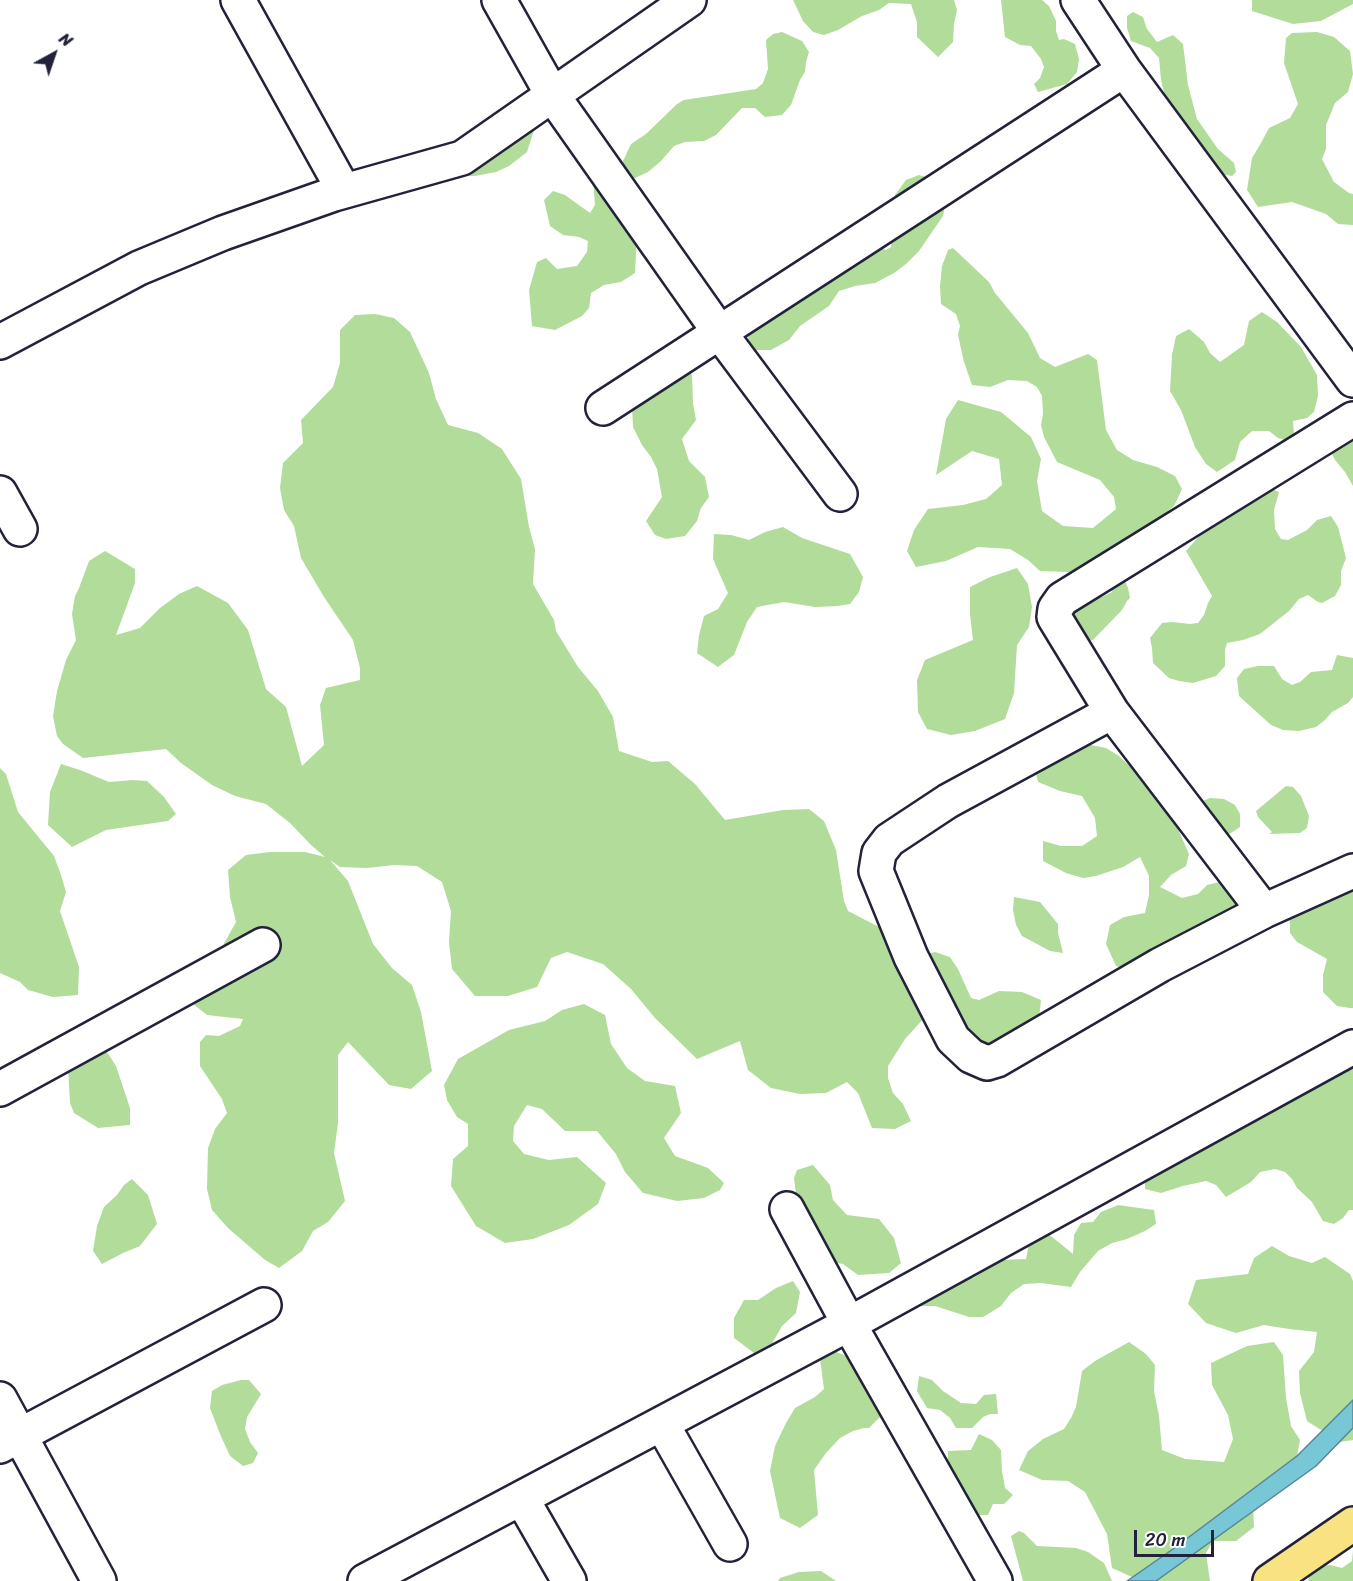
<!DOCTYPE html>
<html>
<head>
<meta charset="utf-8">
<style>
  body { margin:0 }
  #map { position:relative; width:1353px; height:1581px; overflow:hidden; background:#fff; font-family:Sriracha,sans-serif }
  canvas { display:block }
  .north { position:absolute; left:24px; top:24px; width:60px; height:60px; -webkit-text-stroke:4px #fff; paint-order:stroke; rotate:40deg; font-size:16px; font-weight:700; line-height:24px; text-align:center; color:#22223b }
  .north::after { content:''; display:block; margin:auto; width:21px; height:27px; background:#22223b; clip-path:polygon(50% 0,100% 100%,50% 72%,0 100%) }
  .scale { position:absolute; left:1134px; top:1530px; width:80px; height:27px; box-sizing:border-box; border:3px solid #22223b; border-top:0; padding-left:8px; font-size:18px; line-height:21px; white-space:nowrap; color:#22223b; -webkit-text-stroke:4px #fff; paint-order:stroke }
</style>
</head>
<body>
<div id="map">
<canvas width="1353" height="1581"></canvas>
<div class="north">N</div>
<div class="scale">20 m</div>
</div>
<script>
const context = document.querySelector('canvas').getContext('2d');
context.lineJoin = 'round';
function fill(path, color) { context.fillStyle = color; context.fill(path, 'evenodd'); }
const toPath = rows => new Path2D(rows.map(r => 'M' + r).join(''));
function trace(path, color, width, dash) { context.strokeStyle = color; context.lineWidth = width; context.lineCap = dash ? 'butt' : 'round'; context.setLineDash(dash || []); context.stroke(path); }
fill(toPath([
  [793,0,954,0,957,10,954,24,953,42,938,57,917,37,917,22,911,4,889,3,879,10,862,16,838,30,824,35,813,32,803,21],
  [1001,0,1042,0,1049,6,1056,21,1056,31,1059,40,1064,39,1075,44,1079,59,1077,72,1067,84,1038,92,1034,84,1040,78,1044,67,1041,59,1031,46,1020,45,1005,37],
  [1252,0,1353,0,1353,4,1321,21,1293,24,1252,11],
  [1133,12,1143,17,1147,29,1157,42,1173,35,1183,44,1188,85,1197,119,1218,149,1234,163,1236,172,1232,176,1222,174,1216,168,1180,126,1165,96,1161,80,1159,58,1150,48,1131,41,1127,28,1127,16],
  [782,32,802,41,809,52,806,62,805,72,800,80,791,105,782,115,765,117,755,108,742,108,716,135,704,141,685,142,674,146,661,161,648,172,622,184,621,175,623,161,631,144,646,134,677,104,684,100,756,89,763,83,768,69,766,40,773,34],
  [1317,32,1334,37,1350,51,1353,74,1348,92,1335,103,1326,125,1326,149,1322,159,1334,182,1349,193,1353,194,1353,225,1338,224,1326,214,1292,202,1258,207,1247,190,1252,158,1261,143,1269,128,1290,118,1298,104,1284,63,1286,38,1292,33],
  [528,119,535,127,527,152,509,166,496,172,475,176,464,176,460,165],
  [919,175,930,178,941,189,945,207,943,216,919,251,906,264,894,273,875,283,855,286,839,291,829,306,800,326,789,340,771,350,754,350,748,341,749,325,873,245,886,250,891,247,892,214,895,195,906,180],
  [593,179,637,235,635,273,621,282,604,285,591,293,589,308,582,316,555,330,532,326,529,290,537,262,546,258,557,269,577,266,587,252,588,241,579,237,563,235,550,226,544,200,553,191,565,195,590,213,595,205],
  [953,248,989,282,995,293,1028,333,1040,358,1055,367,1088,354,1097,360,1106,430,1117,450,1133,460,1157,467,1175,476,1182,489,1174,506,1153,523,1136,532,1108,554,1090,564,1069,572,1040,571,1028,560,1010,549,978,547,946,561,916,567,907,551,914,530,928,509,963,505,986,499,1002,485,999,459,972,451,936,475,946,419,958,400,1001,412,1031,437,1041,459,1037,481,1042,511,1063,526,1093,528,1116,509,1114,497,1100,480,1057,462,1044,437,1041,425,1043,414,1042,396,1037,387,1027,381,1008,380,990,387,972,385,964,362,958,335,960,326,956,314,941,304,940,286,942,266,948,250],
  [1262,312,1277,322,1301,347,1317,375,1318,396,1314,412,1307,418,1293,421,1294,435,1285,440,1278,438,1269,431,1252,431,1240,442,1235,460,1217,472,1206,464,1195,447,1181,410,1170,391,1172,355,1176,336,1189,329,1204,342,1210,353,1220,362,1244,345,1249,321],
  [375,314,394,318,410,332,429,373,436,399,448,425,478,433,502,449,521,479,529,527,535,549,533,584,554,620,556,631,578,667,598,691,613,717,619,751,652,762,668,761,695,784,725,820,783,810,809,809,824,821,836,850,844,901,848,911,879,927,888,947,903,963,911,957,935,952,950,957,958,969,971,998,979,1000,999,991,1022,992,1041,1000,1039,1018,979,1054,926,1016,905,1039,888,1066,888,1078,893,1093,903,1104,911,1121,895,1129,872,1128,858,1093,847,1082,826,1093,800,1094,771,1088,748,1070,740,1041,697,1059,655,1018,631,989,603,964,567,952,551,958,537,987,508,996,475,996,452,969,449,942,451,911,442,882,417,866,394,865,367,868,340,867,330,860,348,881,373,944,392,968,412,985,421,1012,432,1071,411,1089,389,1085,348,1042,338,1055,338,1123,334,1153,345,1201,328,1222,313,1231,302,1251,279,1268,265,1260,228,1228,212,1210,207,1189,208,1148,215,1129,227,1113,222,1099,200,1066,200,1042,206,1035,219,1036,240,1026,243,1019,207,1015,178,992,180,971,207,962,221,949,236,922,230,897,228,870,246,855,270,852,305,852,325,857,311,845,290,823,266,804,235,796,212,785,181,763,166,749,83,758,63,744,57,736,53,716,57,691,66,660,76,640,72,614,75,596,79,588,89,561,105,551,135,569,135,583,116,635,140,628,160,608,179,594,197,586,228,603,248,630,266,689,286,707,302,766,324,745,320,705,326,688,360,680,360,668,353,640,324,597,301,558,294,526,284,510,280,488,283,463,303,443,301,420,333,387,340,363,340,330,355,315],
  [682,364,692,375,693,403,696,420,682,439,689,461,705,477,709,497,701,508,697,521,685,536,666,539,655,535,646,521,662,497,657,469,651,457,642,445,633,427,632,405],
  [1353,437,1353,486,1345,472,1335,460,1329,448],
  [1263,485,1279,492,1274,510,1275,529,1281,539,1288,540,1307,530,1317,520,1331,516,1338,527,1346,558,1341,571,1341,585,1335,596,1322,603,1318,602,1308,595,1299,599,1289,611,1260,634,1243,640,1227,643,1225,650,1225,666,1216,676,1193,683,1179,681,1169,678,1153,663,1152,648,1150,638,1162,623,1172,622,1190,624,1198,623,1204,615,1208,603,1212,596,1186,551,1200,535],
  [783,527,802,538,850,554,863,577,859,592,850,604,838,606,815,607,784,602,757,607,747,622,734,655,718,667,697,653,699,635,704,616,718,609,728,593,713,559,714,534,731,535,749,540,765,532],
  [1017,568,1028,584,1032,607,1029,627,1017,645,1014,693,1005,719,975,731,951,735,927,729,918,712,917,680,925,660,973,640,970,614,970,587,990,577],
  [1124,578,1128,588,1130,598,1127,601,1122,610,1093,640,1078,642,1064,618,1086,597,1102,597,1112,592,1114,582],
  [1337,655,1353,658,1353,697,1348,703,1332,712,1325,720,1316,727,1299,731,1283,730,1271,725,1239,696,1237,678,1244,669,1258,666,1274,666,1282,679,1292,685,1300,682,1311,672,1332,670],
  [1091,745,1106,748,1119,756,1140,776,1178,829,1189,854,1186,866,1171,875,1160,887,1182,898,1198,894,1207,885,1224,881,1235,894,1235,901,1238,909,1222,924,1199,925,1192,937,1136,972,1116,966,1106,944,1110,925,1124,917,1145,913,1149,895,1149,876,1140,857,1123,867,1096,876,1083,878,1066,873,1043,861,1043,841,1061,846,1082,846,1097,836,1095,818,1082,796,1060,791,1038,782,1033,760,1045,748],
  [61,764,80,770,109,782,133,780,147,781,164,797,176,814,168,821,106,830,72,847,48,825,50,792],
  [0,768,6,774,18,812,54,856,61,875,66,892,60,911,79,967,78,995,53,997,28,990,20,982,0,973],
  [1286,786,1293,787,1301,796,1309,816,1307,828,1300,833,1269,834,1272,832,1258,817,1256,811],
  [1210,798,1224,799,1235,805,1240,814,1240,827,1231,833,1217,840,1200,802],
  [1353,880,1353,1008,1350,1008,1337,1006,1323,992,1323,975,1327,959,1297,942,1290,933,1290,924,1286,901],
  [1014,897,1040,902,1058,924,1058,933,1063,953,1050,951,1022,936,1016,925,1013,910],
  [584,1004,605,1015,611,1044,627,1068,645,1081,675,1086,681,1113,664,1138,675,1156,708,1168,724,1183,720,1190,704,1198,677,1201,643,1193,625,1172,616,1154,597,1131,565,1131,542,1109,527,1105,514,1126,513,1141,524,1154,549,1160,577,1157,606,1183,598,1204,569,1225,533,1239,505,1243,476,1226,451,1186,453,1159,468,1146,468,1124,457,1117,447,1100,444,1085,458,1059,509,1030,545,1021,562,1010],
  [1353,1035,1353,1210,1349,1210,1343,1218,1334,1224,1323,1221,1312,1202,1297,1188,1292,1179,1285,1172,1275,1169,1260,1172,1251,1182,1226,1197,1216,1185,1206,1181,1183,1186,1161,1193,1145,1189,1145,1174],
  [103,1046,116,1066,130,1108,130,1125,98,1128,74,1113,70,1103,68,1067],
  [813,1165,830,1185,833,1200,847,1215,879,1219,894,1238,901,1263,889,1273,858,1275,843,1264,826,1261,797,1203,794,1178,797,1170],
  [132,1179,148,1195,157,1224,140,1246,123,1253,102,1264,93,1251,97,1226,104,1207,117,1195,124,1185],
  [1118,1205,1154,1210,1156,1224,1145,1231,1127,1239,1112,1243,1098,1251,1080,1272,1071,1287,1041,1283,1024,1284,1011,1293,1001,1306,983,1317,969,1317,935,1306,898,1306,948,1270,973,1278,1002,1260,1026,1259,1029,1244,1035,1237,1046,1232,1073,1254,1074,1235,1081,1223,1093,1222,1101,1212],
  [1272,1246,1289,1256,1312,1263,1325,1257,1350,1274,1353,1281,1353,1440,1340,1442,1307,1421,1300,1393,1299,1371,1314,1352,1317,1332,1289,1329,1264,1325,1236,1333,1206,1323,1188,1304,1196,1280,1248,1274,1254,1258],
  [793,1281,800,1292,796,1313,782,1326,770,1347,754,1353,734,1338,734,1318,744,1300,758,1300,776,1288],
  [1129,1342,1146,1354,1155,1365,1154,1391,1159,1416,1162,1450,1185,1459,1224,1462,1233,1439,1228,1415,1212,1385,1211,1363,1247,1346,1274,1342,1283,1355,1286,1398,1291,1426,1300,1440,1297,1456,1282,1467,1253,1503,1254,1527,1236,1541,1213,1541,1206,1553,1210,1581,1136,1581,1132,1577,1112,1568,1107,1534,1085,1492,1068,1481,1042,1480,1019,1470,1028,1451,1043,1439,1064,1429,1071,1418,1076,1407,1082,1371,1095,1361],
  [831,1350,862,1362,882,1415,869,1428,864,1428,853,1431,840,1438,826,1453,814,1470,818,1515,800,1528,780,1518,770,1471,775,1446,786,1423,795,1408,815,1397,824,1389,819,1351],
  [919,1376,932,1380,943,1391,961,1403,976,1404,984,1395,996,1394,998,1414,990,1414,983,1417,972,1428,956,1428,950,1418,940,1410,927,1408,917,1391],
  [241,1380,249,1380,261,1394,247,1417,245,1429,250,1442,258,1453,253,1463,243,1466,230,1456,220,1434,210,1408,212,1391,222,1385],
  [979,1434,992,1440,1001,1450,1002,1471,1005,1488,1013,1495,1004,1504,993,1504,988,1515,975,1515,948,1475,948,1451,971,1450],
  [1019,1531,1024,1533,1037,1546,1076,1548,1088,1552,1104,1563,1112,1581,1023,1581,1011,1536],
  [1353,1550,1353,1581,1308,1581,1310,1573,1320,1566,1330,1565,1342,1568,1352,1561],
  [821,1571,836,1581,778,1581,780,1578,799,1572]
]), '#b2dc99');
const water = toPath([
  [1353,1400,1353,1428,1316,1466,1156,1581,1127,1581,1173,1549,1297,1456,1353,1400]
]);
fill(water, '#78c7d6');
trace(water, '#568598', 1.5);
const minor = toPath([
  [238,0,344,191],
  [499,0,553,96,720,333,840,494],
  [1078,0,1124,70,1353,380],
  [0,342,139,268,223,233,334,194,462,158,689,0],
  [603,408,1124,70],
  [0,493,20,529],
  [1112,712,948,801,889,840,879,853,876,871,911,957,953,1039,971,1056,987,1063,997,1060,1160,965,1264,911,1353,871],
  [1264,911,1112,712,1054,617,1055,609,1062,599,1353,419],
  [0,1089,263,945],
  [787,1209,849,1324,995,1581],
  [0,1399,99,1581],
  [662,1424,730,1544],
  [0,1446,264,1305],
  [522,1499,569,1581],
  [365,1581,849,1324,1353,1047]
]);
const major = toPath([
  [1270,1581,1353,1524]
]);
trace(minor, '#22223b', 38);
trace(major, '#22223b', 38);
trace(minor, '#fff', 33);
trace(major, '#f8e281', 33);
</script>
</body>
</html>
